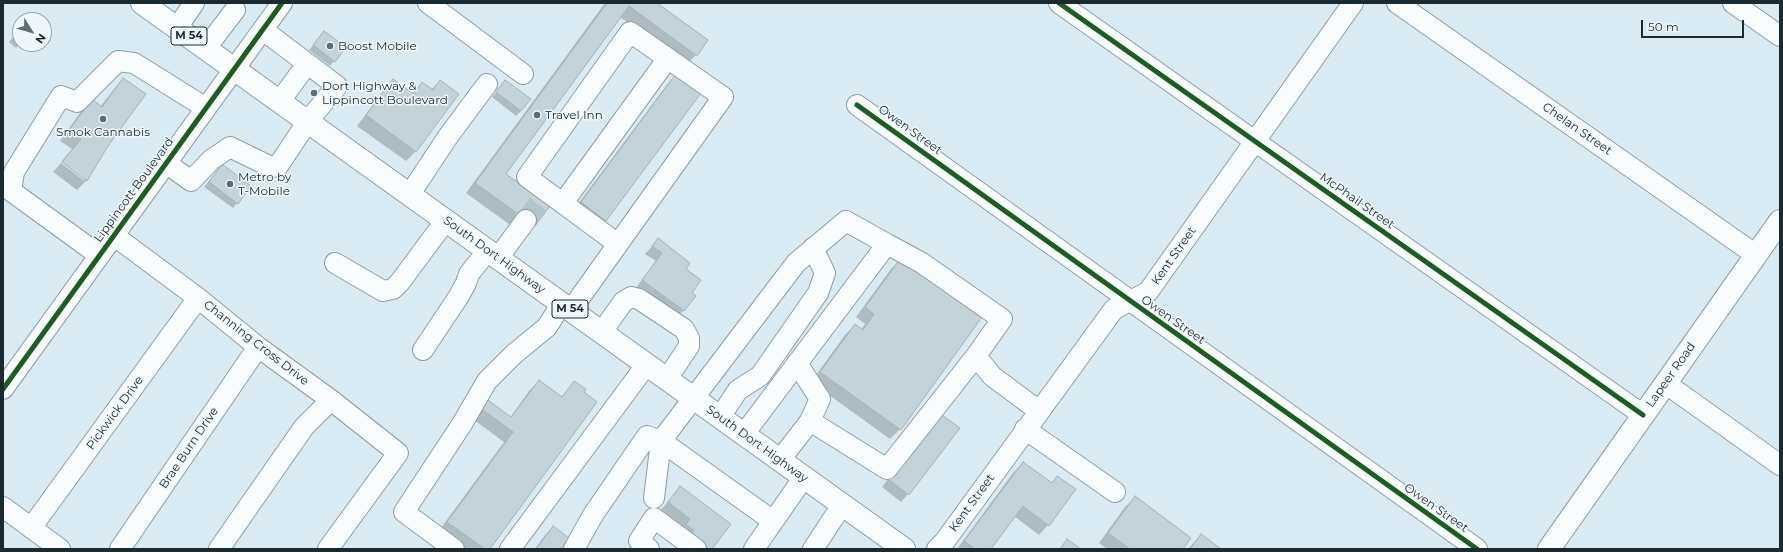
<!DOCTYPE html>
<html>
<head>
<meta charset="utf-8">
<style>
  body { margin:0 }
  #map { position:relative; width:1783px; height:552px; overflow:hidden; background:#daeaf2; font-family:Montserrat,sans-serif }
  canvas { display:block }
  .frame { position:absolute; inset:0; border:4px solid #1b2a30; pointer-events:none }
  .north { position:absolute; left:12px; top:12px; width:40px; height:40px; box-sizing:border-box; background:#f0f7fb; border:1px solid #9ba5aa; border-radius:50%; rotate:127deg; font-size:11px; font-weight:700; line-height:16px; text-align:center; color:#1b2a30 }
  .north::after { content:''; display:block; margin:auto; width:14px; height:18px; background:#5e6d74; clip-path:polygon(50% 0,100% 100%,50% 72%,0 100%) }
  .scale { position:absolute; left:1641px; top:20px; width:103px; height:18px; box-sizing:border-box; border:2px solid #1b2a30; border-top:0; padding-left:5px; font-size:12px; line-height:14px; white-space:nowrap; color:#1b2a30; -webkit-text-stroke:3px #f0f7fb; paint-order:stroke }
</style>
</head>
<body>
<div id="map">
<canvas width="1783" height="552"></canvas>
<div class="frame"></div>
<div class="north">N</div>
<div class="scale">50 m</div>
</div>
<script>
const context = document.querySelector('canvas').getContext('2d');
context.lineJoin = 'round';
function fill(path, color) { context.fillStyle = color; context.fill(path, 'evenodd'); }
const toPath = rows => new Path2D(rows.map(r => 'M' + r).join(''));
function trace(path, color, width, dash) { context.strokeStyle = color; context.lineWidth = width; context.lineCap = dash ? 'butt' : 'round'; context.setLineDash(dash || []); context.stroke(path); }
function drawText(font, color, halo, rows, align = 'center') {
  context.font = font + ' Montserrat,sans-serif'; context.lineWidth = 3; context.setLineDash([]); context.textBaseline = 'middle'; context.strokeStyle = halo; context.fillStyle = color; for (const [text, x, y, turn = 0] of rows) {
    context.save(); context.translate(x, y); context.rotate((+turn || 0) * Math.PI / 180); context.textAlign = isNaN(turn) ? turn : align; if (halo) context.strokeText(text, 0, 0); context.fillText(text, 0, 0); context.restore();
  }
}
fill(toPath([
  [605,3,656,3,696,55,686,65,620,17,505,174,548,206,524,235,466,193],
  [29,16,35,20,25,20],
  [20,26,20,44,16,48,9,42],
  [324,32,334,61,330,66,309,50],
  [675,76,606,220,596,230,572,212,666,86],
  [123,79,107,146,86,181,77,190,53,172,61,163,85,181,85,179,62,161,72,149,60,141,82,110,92,101,100,107,114,89],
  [394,80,412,94,422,84,431,90,440,81,416,151,406,161,357,126,384,90],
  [505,81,521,111,516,116,492,97],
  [222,165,237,203,233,208,204,187],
  [658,240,685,269,690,293,684,310,676,318,636,288,656,261,645,254],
  [901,259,981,317,900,429,890,439,811,382,845,335,855,325,861,330,865,324,856,317,891,269],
  [539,381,561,397,575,382,489,549,462,549,438,532,504,442,470,417,485,400,510,418,529,391],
  [932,421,908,494,901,502,882,487],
  [1023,463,1051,484,1058,477,1048,525,1039,535,1014,516,990,549,957,549,1013,473],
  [680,487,711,549,692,549,680,532,684,527,661,510],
  [1135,498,1182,549,1107,549,1099,543,1125,507],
  [553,528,560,549,535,549,545,535],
  [1201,535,1220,549,1188,549]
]), '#0003');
const building = toPath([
  [607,3,657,3,708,40,697,56,629,6,506,174,550,206,535,226,475,183,607,3],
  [20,27,20,42,13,36,20,27],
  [324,31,346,47,335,62,313,45,324,31],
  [675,75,701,93,606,221,581,202,675,75],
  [123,78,146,94,108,146,87,181,62,162,81,139,69,130,92,99,102,107,123,78],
  [393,79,414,94,422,82,433,90,440,80,459,94,416,152,366,115,393,79],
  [505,80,531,99,521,111,496,92,505,80],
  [222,164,251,186,238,204,209,182,222,164],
  [658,238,690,263,686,269,701,280,692,293,696,296,684,311,642,280,662,253,652,246,658,238],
  [901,258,982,317,901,430,820,372,855,324,863,330,874,314,865,307,901,258],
  [539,380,562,397,574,381,586,389,584,392,597,402,490,549,485,549,447,522,513,432,479,407,485,398,511,417,539,380],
  [939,413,960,428,909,495,888,479,939,413],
  [1023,462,1052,483,1057,476,1076,489,1049,526,1023,506,991,549,975,549,964,541,1023,462],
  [680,486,731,524,712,549,709,549,691,535,694,530,686,525,690,519,668,502,680,486],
  [1135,496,1191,538,1183,549,1130,549,1108,533,1135,496],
  [553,526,569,538,561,549,536,549,553,526],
  [1201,534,1221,549,1190,549,1201,534],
  [1067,539,1081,549,1060,549,1067,539]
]);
fill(building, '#c4d3da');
trace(building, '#a4b2b9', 1);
trace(toPath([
  [526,220,541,200]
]), '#b4c4cb', 20, [20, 10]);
const minor = toPath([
  [428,3,523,74],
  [1059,3,1643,415],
  [1397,3,1756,255],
  [1733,3,1780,36],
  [177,28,194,3],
  [206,48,235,10],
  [280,101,307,64],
  [857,105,1477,549],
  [166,163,191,181,211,160,230,147,271,167,278,166,308,121,337,86,263,30],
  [410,194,447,138,487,84],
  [563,203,668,58],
  [113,235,198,298,258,347,331,400,398,453,328,549],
  [99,255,11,191,14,172,61,96,77,102,118,61,134,63,206,108],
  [498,258,526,220],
  [335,263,383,291,393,289,400,282,446,220],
  [571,310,618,244,723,97,630,32,527,177,618,244],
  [602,332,623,302,631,297,639,299,684,329,689,338,689,346,667,379],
  [423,350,459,296,466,283,469,274,488,250],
  [797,363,820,399,810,421],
  [1665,383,1780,465],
  [3,389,282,3],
  [720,417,738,390,760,376,818,293,825,273,813,248],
  [1025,429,1115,492],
  [744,434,887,244,922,263,1002,319,976,356,992,376,1039,411],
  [780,460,810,421,887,469,976,356],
  [654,498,661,441,796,263,846,221,887,244],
  [3,507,60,549],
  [31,528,198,298],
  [120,549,258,347],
  [219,549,304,427,331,400],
  [454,549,404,512,462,424,487,381,514,354,547,327,562,303],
  [510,549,647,364],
  [574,549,593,515,647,436,661,441,773,521],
  [649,549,639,541,654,518,696,549],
  [754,549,804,477],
  [813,549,842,505],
  [937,549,945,541,1114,309,1148,292,1353,3]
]);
const major = toPath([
  [142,3,904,549],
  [1549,549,1780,221]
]);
trace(minor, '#909da3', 22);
trace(major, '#909da3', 24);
trace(minor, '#f9fcfd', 20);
trace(major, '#f9fcfd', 22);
trace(toPath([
  [1059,3,1643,415],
  [857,105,1477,549],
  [3,389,282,3]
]), '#1b5e20', 5);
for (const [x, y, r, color] of [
  [330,46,4,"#5e6d74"],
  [314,93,4,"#5e6d74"],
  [537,115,4,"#5e6d74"],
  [103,119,4,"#5e6d74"],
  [230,184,4,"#5e6d74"]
]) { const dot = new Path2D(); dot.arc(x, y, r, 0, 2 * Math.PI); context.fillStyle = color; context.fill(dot); trace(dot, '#f0f7fb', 1.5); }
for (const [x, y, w] of [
  [189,36,36],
  [570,309,36]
]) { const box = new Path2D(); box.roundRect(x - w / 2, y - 9, w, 18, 3); context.fillStyle = '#f0f7fb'; context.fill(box); trace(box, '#1b2a30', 1); }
drawText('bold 11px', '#1b2a30', null, [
  ["M 54",189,36],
  ["M 54",570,309]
]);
drawText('12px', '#1b2a30', '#f0f7fb', [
  ["Boost Mobile",338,46],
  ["Dort Highway &",322,86],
  ["Lippincott Boulevard",322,100],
  ["Travel Inn",545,115],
  ["Smok Cannabis",103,132,"center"],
  ["Metro by",238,177],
  ["T-Mobile",238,191]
], 'left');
drawText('12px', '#1b2a30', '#f0f7fb', [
  ["Chelan Street",1577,129,35],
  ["Owen Street",910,130,36],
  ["Lippincott Boulevard",134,190,-54],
  ["McPhail Street",1357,201,35],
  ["South Dort Highway",494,255,36],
  ["Kent Street",1174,256,-55],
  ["Owen Street",1173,320,35],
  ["Channing Cross Drive",256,343,38],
  ["Lapeer Road",1671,375,-55],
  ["Pickwick Drive",115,413,-54],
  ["South Dort Highway",757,444,36],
  ["Brae Burn Drive",189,448,-56],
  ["Kent Street",972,503,-54],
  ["Owen Street",1436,508,35]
]);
</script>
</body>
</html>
